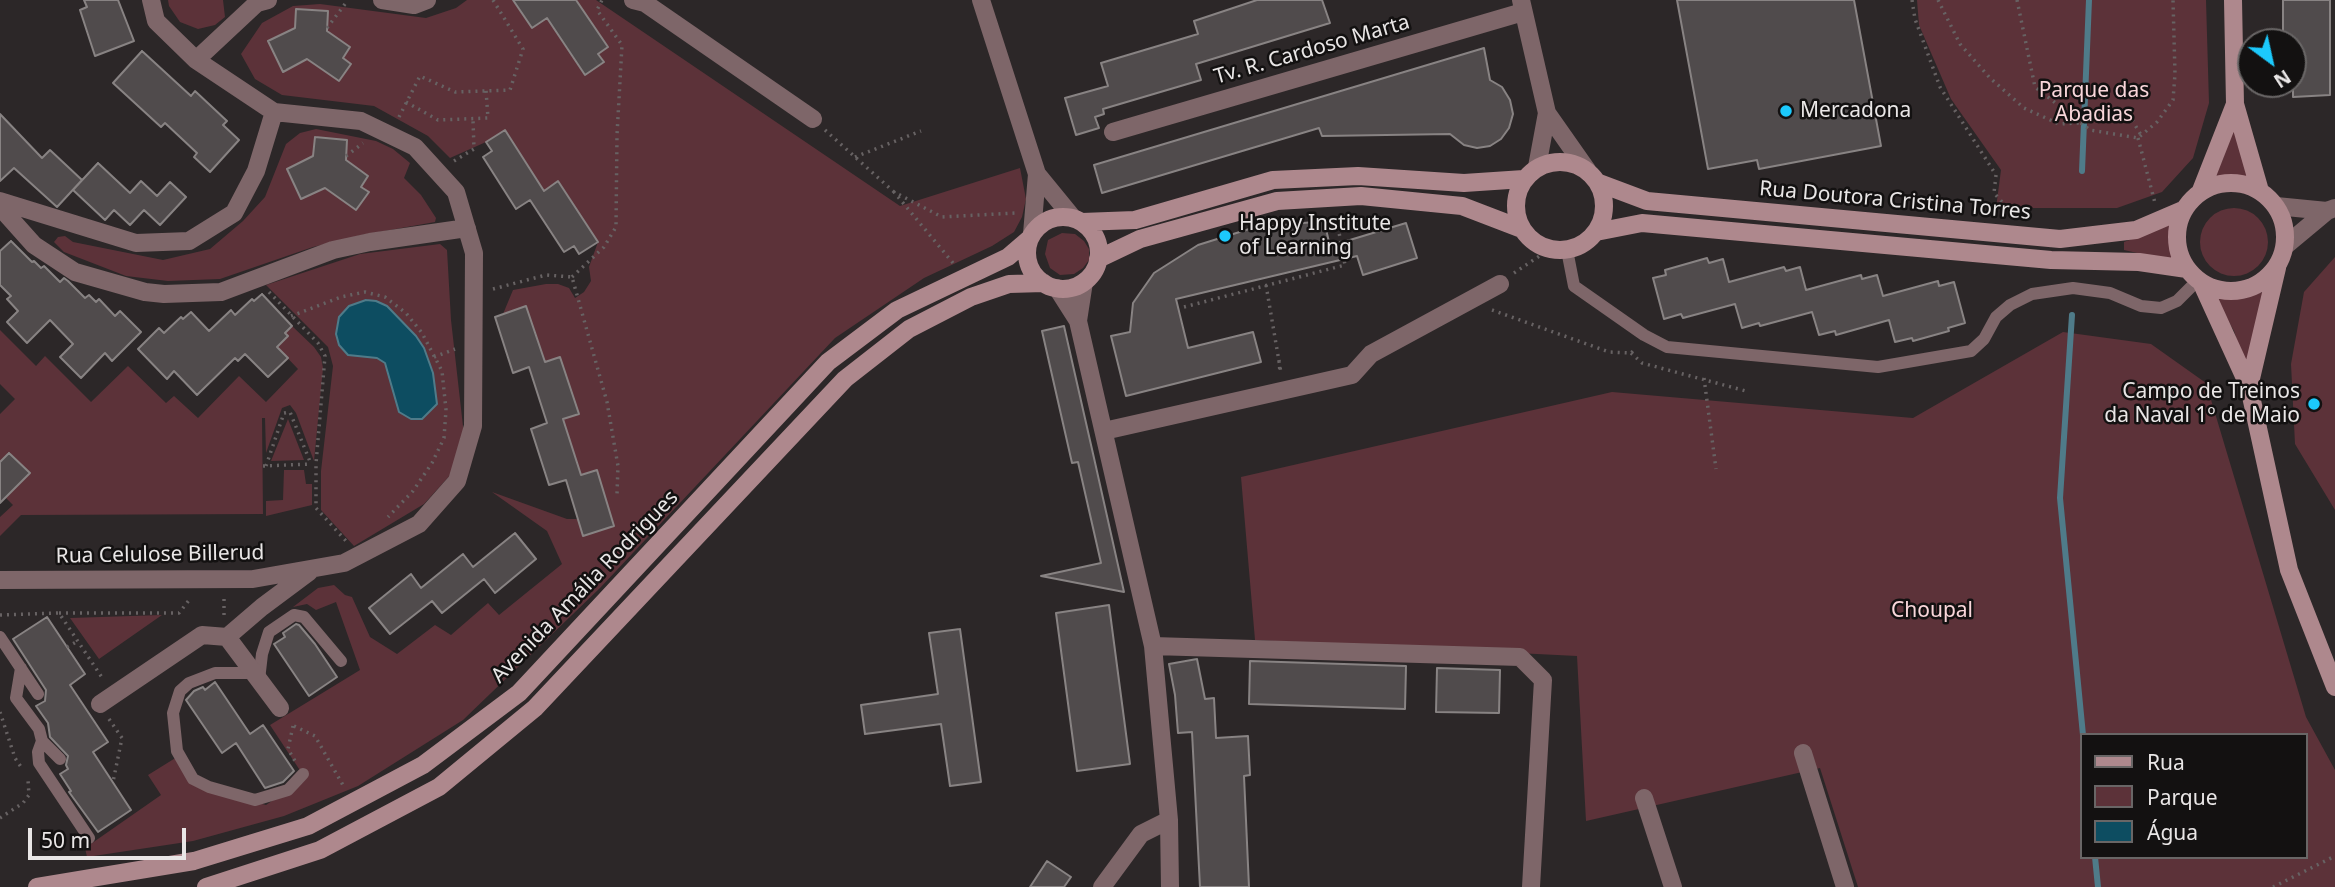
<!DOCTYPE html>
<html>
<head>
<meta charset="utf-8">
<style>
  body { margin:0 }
  #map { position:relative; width:2335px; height:887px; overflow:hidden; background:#2c2728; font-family:"Noto Sans",sans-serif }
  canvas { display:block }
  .legend { position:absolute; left:2080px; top:733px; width:228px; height:126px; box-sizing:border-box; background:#131111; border:2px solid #696666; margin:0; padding:9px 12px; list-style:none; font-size:21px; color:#e9e6e6 }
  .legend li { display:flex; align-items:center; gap:14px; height:35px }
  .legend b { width:35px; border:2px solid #696666 }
  .north { position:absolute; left:2237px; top:28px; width:70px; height:70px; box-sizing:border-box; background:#131111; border:2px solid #696666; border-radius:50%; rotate:147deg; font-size:19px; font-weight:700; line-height:28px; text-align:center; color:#e9e6e6 }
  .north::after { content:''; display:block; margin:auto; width:24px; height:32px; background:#1cc9fc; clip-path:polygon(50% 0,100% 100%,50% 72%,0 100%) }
  .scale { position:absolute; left:28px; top:828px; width:158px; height:32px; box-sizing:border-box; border:4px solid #e9e6e6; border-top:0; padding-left:9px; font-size:21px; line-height:24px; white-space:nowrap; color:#e9e6e6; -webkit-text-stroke:5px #131111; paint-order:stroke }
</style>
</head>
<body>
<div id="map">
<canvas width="2335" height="887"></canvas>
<ul class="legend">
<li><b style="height:9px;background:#ae888d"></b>Rua</li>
<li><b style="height:19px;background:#5c3239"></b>Parque</li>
<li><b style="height:19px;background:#0d4d61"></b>Água</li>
</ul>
<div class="north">N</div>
<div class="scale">50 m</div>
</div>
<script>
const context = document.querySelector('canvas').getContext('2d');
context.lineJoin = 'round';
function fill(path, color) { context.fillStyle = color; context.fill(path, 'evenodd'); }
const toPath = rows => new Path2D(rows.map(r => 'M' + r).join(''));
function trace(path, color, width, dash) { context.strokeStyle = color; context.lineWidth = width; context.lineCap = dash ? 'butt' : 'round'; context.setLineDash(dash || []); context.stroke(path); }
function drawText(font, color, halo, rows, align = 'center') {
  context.font = font + ' "Noto Sans",sans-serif'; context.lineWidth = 5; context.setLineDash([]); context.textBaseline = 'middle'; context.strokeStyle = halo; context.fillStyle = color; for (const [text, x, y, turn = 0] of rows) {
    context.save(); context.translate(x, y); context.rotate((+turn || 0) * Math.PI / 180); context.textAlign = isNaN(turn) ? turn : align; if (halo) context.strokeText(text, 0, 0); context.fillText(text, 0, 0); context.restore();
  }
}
fill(toPath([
  [168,0,223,0,225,17,215,25,198,29,180,22,169,6],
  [467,0,596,0,900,206,1020,168,1026,199,1022,217,1014,232,992,246,924,278,835,338,600,588,463,720,358,786,284,816,193,841,87,857,85,848,161,795,148,775,177,757,207,789,266,805,305,778,270,725,360,670,336,602,316,610,307,604,293,607,318,588,334,585,345,595,352,597,370,637,397,654,435,625,451,635,488,603,499,615,562,564,547,531,492,492,567,519,578,519,584,536,614,526,597,470,581,475,563,419,578,413,560,357,545,362,526,306,503,314,513,290,546,284,558,284,569,288,575,298,584,292,591,281,589,267,598,242,559,182,544,191,505,130,486,142,450,158,428,136,374,106,282,95,255,79,241,54,262,23,293,6,320,4,426,18,456,8],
  [1917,0,2206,0,2209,103,2193,158,2162,192,2117,208,1996,208,2001,170,1951,99,1919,25],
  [2233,122,2250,182,2241,179,2229,179,2209,186,2223,159],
  [316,129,376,141,393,149,410,163,404,178,421,195,436,218,435,222,362,235,313,247,220,279,168,281,126,276,64,252,54,242,58,237,65,236,73,242,163,260,210,249,243,221,265,197,286,144,300,133],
  '2200 242a34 34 0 1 1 68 0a34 34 0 1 1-68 0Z',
  [2174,223,2172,236,2177,262,2124,250,2124,242],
  [1062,233,1075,234,1084,241,1089,249,1089,260,1083,268,1074,274,1060,275,1050,268,1045,254,1048,240],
  [440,244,447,250,451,320,464,435,453,472,424,504,354,546,321,510,321,471,333,366,328,347,266,285,360,254],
  [2335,257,2335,510,2295,444,2291,364,2304,292],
  [2265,291,2247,373,2234,331,2214,296,2241,299],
  [292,326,314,347,321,357,323,368,314,461,296,413,290,405,282,408,266,453,265,418,262,418,263,514,21,515,0,536,0,517,13,505,5,497,30,473,10,453,0,462,0,414,15,399,0,384,0,330,36,366,45,356,91,402,128,366,166,403,174,396,198,418,239,376,266,402,298,369,277,347,288,336,285,333],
  [2063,332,2151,344,2206,383,2306,717,2335,770,2335,887,1858,887,1820,768,1586,821,1577,656,1255,640,1241,477,1612,392,1913,418],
  [2081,735,2305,735,2305,857,2081,857],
  [288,419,304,460,271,461],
  [284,470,304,470,306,484,312,484,312,505,266,516,266,501,283,500],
  [162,615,99,659,70,618]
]), '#5c3239');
const water = toPath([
  [366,300,376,301,387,306,416,336,424,348,433,373,437,404,422,419,411,419,399,412,385,363,377,358,348,355,339,345,336,334,339,317,349,306,366,300]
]);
fill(water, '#0d4d61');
trace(water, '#4f7b89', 2);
trace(toPath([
  [2082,171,2089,0],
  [2072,315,2060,498,2083,735],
  [2095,857,2098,887]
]), '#4f7b89', 6);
const building = toPath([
  [84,0,118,0,134,41,95,56,80,10,87,7,84,0],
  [513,0,576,0,608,47,598,54,604,62,585,75,547,18,532,28,513,0],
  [1257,0,1322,0,1330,23,1196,64,1201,80,1103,109,1104,114,1095,117,1099,128,1076,135,1065,98,1108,86,1101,63,1198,34,1194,21,1257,0],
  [1677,0,1854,0,1881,146,1759,169,1757,160,1708,169,1677,0],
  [2283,0,2330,0,2330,95,2293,97,2293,42,2283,42,2283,0],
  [296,9,328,11,327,31,350,47,343,58,351,64,339,81,307,59,283,72,268,41,295,28,296,9],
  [1484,48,1490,80,1502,87,1510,100,1513,114,1509,128,1501,139,1490,146,1477,148,1464,145,1450,134,1322,136,1319,128,1102,193,1094,165,1484,48],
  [142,51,191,96,195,91,227,121,223,125,239,140,210,172,194,157,197,153,165,123,161,127,113,83,142,51],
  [0,114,42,158,50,150,82,180,57,207,14,168,0,181,0,114],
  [505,130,544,191,558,181,598,242,579,254,574,246,564,252,530,200,516,209,483,157,492,151,486,142,505,130],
  [315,137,347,140,346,160,368,176,361,187,369,192,356,210,325,188,301,199,287,169,313,156,315,137],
  [98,163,130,193,141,181,157,196,170,182,186,197,160,225,144,210,130,225,114,210,105,220,73,190,98,163],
  [1324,221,1330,246,1406,223,1417,258,1363,275,1357,256,1176,299,1188,348,1253,332,1261,362,1126,396,1111,336,1130,332,1133,303,1154,273,1198,245,1262,225,1262,227,1324,221],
  [11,241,32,262,34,261,41,268,44,266,60,282,64,278,68,281,85,298,89,295,96,302,99,299,115,316,120,311,141,332,112,361,105,353,81,378,60,357,73,344,50,320,27,343,7,322,18,311,7,299,11,296,0,285,0,251,11,241],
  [1707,258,1709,263,1723,259,1729,282,1784,267,1786,271,1800,267,1806,290,1861,275,1862,279,1877,275,1883,296,1938,281,1939,286,1954,282,1965,323,1948,328,1949,331,1913,341,1912,338,1895,342,1889,320,1836,335,1835,331,1819,335,1812,312,1760,326,1759,323,1742,328,1735,304,1683,318,1681,314,1664,319,1653,278,1666,275,1665,270,1707,258],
  [262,294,292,326,285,333,288,336,277,347,288,358,268,377,245,354,238,361,235,358,197,395,174,371,167,379,138,349,159,328,164,333,181,317,183,319,191,312,209,331,231,310,235,315,252,299,254,301,262,294],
  [526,306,545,362,560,357,579,414,563,419,581,475,597,470,614,526,583,536,566,480,549,485,531,429,547,423,529,367,513,373,495,317,526,306],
  [1064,326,1094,458,1124,592,1041,576,1101,563,1078,462,1072,463,1042,331,1064,326],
  [9,453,30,473,0,503,0,462,9,453],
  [515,533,536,559,495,593,484,579,442,613,432,601,390,634,369,608,411,574,421,588,463,554,473,567,515,533],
  [1109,605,1130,764,1077,771,1056,613,1109,605],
  [47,617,85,674,70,685,108,742,93,752,131,810,98,832,69,792,71,791,60,774,68,769,66,765,68,756,50,737,48,723,36,706,45,701,46,690,13,639,47,617],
  [296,624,299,625,315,644,337,677,309,696,274,644,285,637,283,633,296,624],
  [960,629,981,782,950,786,941,724,865,734,861,705,938,694,929,633,960,629],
  [1197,659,1205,699,1214,698,1216,738,1248,736,1250,775,1244,776,1249,887,1200,887,1192,732,1178,733,1175,695,1169,664,1197,659],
  [1250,661,1406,666,1405,709,1249,704,1250,661],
  [1437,668,1500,670,1499,713,1436,712,1437,668],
  [215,682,250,734,263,725,294,771,283,782,265,788,236,743,222,753,186,700,194,691,203,687,205,690,215,682],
  [1047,861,1071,877,1064,887,1030,887,1047,861]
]);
fill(building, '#504b4c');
trace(building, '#888383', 2);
trace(toPath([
  [1912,0,1915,19,1940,87,1996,175,1994,193,2012,213],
  [1938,0,1960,44,1990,78,2024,108,2059,124,2079,123],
  [2017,0,2035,87,2090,130,2138,138,2157,122,2173,100,2175,74,2173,0],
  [327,28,348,0],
  [406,102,438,120,488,118,486,90],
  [2125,108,2141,135],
  [399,117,420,76,455,92,510,90,523,49,493,0],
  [825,130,894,192],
  [2138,138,2155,203],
  [346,156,363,143],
  [855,157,921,131],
  [454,161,474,149,473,120],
  [953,263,894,192,942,217,1015,213],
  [1514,273,1550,249],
  [572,277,604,247,616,227,617,135,622,45,597,10,602,0],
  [1266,285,1281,373],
  [493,289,546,275,572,277,607,402,618,466,617,494],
  [269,292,318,343,325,356,316,464,316,508,346,541],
  [1184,307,1345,265,1336,216],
  [1492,310,1609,352,1631,353,1636,348],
  [291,316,341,297,365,292,385,297,406,313,422,333,442,371,446,410,444,438,432,463,413,491,388,517],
  [1631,353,1642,363,1746,391],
  [434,357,455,349],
  [1279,360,1280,373],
  [1704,378,1716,469],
  [263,466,311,464],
  [266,466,284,413,290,412,311,464],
  [59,613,179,613,190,599],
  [0,615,59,613,103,679],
  [224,615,224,598],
  [67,647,78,641],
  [0,712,15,758,23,770],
  [109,719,122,738,113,782],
  [293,726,288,749,295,761],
  [294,726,315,736,344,787],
  [0,818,23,803,29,795,28,780],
  [2273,887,2335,856]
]), '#676263', 3.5, [2, 5]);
trace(toPath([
  [1567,250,1574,286,1644,335,1667,347,1878,367,1971,351,1984,339,1996,317,2010,305,2032,294,2073,288,2110,293,2141,306,2161,308,2177,301,2198,280],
  [0,637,38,694],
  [21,668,16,698,39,729,42,741,60,759],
  [253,673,215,673,189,683,180,691,173,713,177,751,193,779,209,787,255,800,288,790,303,774],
  [259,680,262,654,269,632,294,615,304,617,341,661],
  [42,741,38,752,39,763,89,838]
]), '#7e6669', 12);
trace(toPath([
  [382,0,414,5,427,0],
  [633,0,645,3,813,119],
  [981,0,1037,174,1073,218],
  [1521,0,1547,113,1587,170],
  [196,60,257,3,268,0],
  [1113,132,1523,12],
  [1537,167,1547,113],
  [0,201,136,243,189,241,234,213,256,171,274,112],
  [2276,206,2327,211],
  [0,207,34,245,75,272,145,292,164,294,221,292,333,250,370,242,467,228],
  [1032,234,1037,174],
  [2285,246,2327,211,2335,208],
  [1057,288,1078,321,1153,646,1169,820,1170,887],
  [1078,321,1084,282],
  [1104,431,1352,375,1371,354,1500,284],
  [0,580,253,579,344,563,419,524,457,481,473,426,474,253,456,192,415,147,361,121,274,112,196,60,156,21,151,0],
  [227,637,280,708],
  [1153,646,1520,657,1543,680,1531,887],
  [100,704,202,635,227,637,262,607,309,572],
  [1803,753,1845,887],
  [1644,798,1673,887],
  [1102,887,1141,834,1169,820]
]), '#7e6669', 18);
trace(toPath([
  [2233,0,2235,104,2260,191],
  '1516 206a44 44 0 1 1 88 0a44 44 0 1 1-88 0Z',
  [1599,183,1647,201,2060,239,2136,230,2185,209],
  '2177 237a54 54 0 1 1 108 0a54 54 0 1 1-108 0Z',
  [2200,193,2235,104],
  '1027 253a36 36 0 1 1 72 0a36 36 0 1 1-72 0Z',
  [1082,222,1135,220,1273,180,1358,176,1464,183,1524,179],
  [1596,232,1642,223,2051,260,2139,262,2187,269],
  [1098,259,1140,239,1277,201,1361,196,1462,206,1522,229],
  [2202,284,2249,387,2289,570,2335,687],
  [2249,387,2277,268],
  [37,887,194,861,308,826,423,765,519,693,828,362,897,310,1008,257,1029,239],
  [206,887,320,850,439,787,535,708,845,379,909,329,971,297,1009,284,1044,283]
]), '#ae888d', 18);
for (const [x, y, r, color] of [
  [1786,111,7,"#1cc9fc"],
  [1225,236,7,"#1cc9fc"],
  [2314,404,7,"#1cc9fc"]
]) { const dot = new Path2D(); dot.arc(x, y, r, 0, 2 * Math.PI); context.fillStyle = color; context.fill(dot); trace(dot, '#131111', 2.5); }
drawText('21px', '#e9e6e6', '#131111', [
  ["Tv. R. Cardoso Marta",1312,50,-16],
  ["Rua Doutora Cristina Torres",1895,201,5],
  ["Rua Celulose Billerud",160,555,-1],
  ["Avenida Amália Rodrigues",585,587,-46]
]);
drawText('21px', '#f9d6da', '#131111', [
  ["Parque das",2094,91],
  ["Abadias",2094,115],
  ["Choupal",1932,611]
]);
drawText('21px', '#e9e6e6', '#131111', [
  ["Mercadona",1800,111],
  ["Happy Institute",1239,224],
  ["of Learning",1239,248],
  ["Campo de Treinos",2300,392,"right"],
  ["da Naval 1º de Maio",2300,416,"right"]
], 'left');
</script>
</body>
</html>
